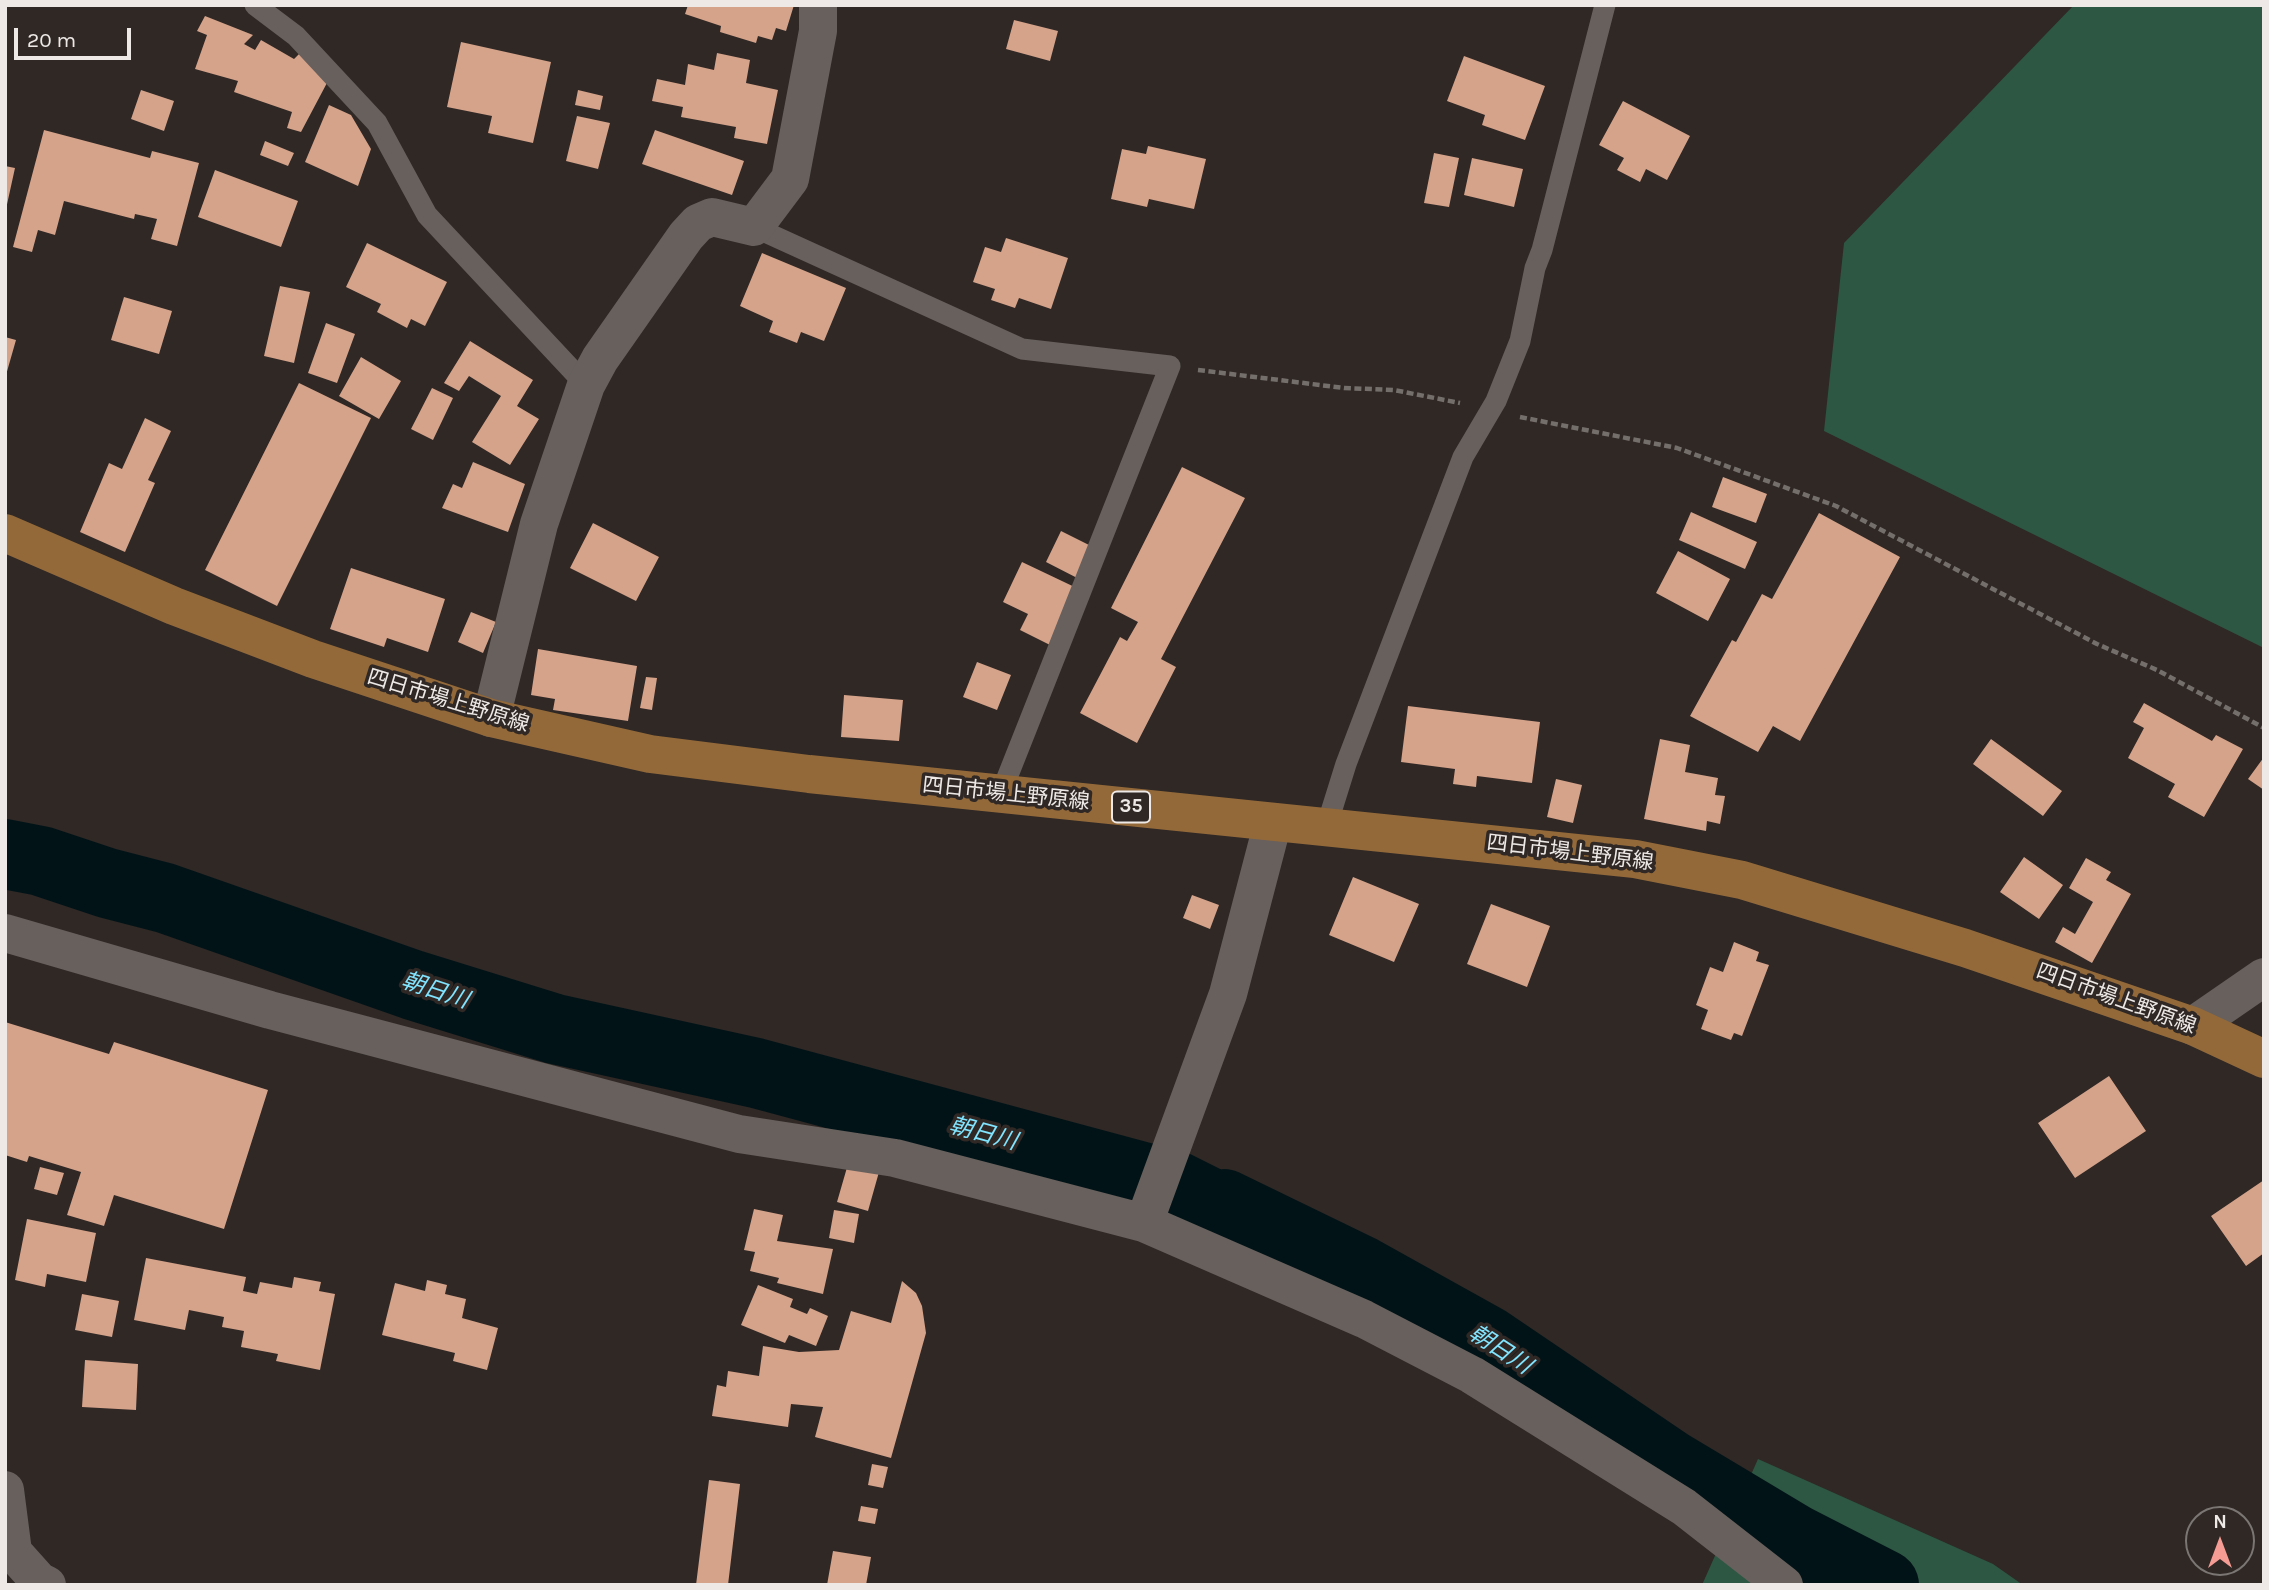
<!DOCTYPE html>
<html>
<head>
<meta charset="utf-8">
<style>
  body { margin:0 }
  #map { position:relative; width:2269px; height:1590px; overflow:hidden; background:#2f2825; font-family:Karla,sans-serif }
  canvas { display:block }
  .frame { position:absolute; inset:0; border:7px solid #eee9e7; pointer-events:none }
  .north { position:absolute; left:2185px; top:1506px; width:70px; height:70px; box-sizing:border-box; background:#2f2825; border:2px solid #7b7573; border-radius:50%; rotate:0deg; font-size:19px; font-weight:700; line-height:28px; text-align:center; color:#eee9e7 }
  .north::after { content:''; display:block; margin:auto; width:24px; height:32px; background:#f59c94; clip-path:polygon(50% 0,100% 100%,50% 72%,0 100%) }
  .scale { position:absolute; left:14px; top:28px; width:117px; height:32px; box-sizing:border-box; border:4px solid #eee9e7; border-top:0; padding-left:9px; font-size:21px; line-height:24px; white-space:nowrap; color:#eee9e7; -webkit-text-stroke:5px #2f2825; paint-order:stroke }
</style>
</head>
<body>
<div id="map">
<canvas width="2269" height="1590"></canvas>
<div class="frame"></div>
<div class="north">N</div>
<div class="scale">20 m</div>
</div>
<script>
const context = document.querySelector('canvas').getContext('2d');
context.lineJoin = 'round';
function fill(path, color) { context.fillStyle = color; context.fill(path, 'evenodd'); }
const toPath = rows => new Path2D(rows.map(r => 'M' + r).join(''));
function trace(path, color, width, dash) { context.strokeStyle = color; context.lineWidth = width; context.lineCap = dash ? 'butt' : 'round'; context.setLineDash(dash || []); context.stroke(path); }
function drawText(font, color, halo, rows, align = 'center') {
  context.font = font + ' Karla,"Noto Sans JP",sans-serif'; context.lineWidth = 7; context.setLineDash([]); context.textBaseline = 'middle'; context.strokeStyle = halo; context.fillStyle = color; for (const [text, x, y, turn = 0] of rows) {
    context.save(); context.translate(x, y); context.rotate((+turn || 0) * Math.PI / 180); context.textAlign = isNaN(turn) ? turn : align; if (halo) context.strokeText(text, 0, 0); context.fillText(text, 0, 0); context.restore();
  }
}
fill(toPath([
  [2074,5,2264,5,2264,648,1824,431,1844,243],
  [1758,1459,1993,1564,2023,1585,1702,1585]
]), '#2d5742');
trace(toPath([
  [5,854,41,861,107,883,165,898,413,985,555,1029,756,1073,1176,1186,1220,1208,1224,1204,1362,1271,1486,1340,1669,1464,1796,1540,1884,1585]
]), '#021318', 70);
fill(toPath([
  [688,5,794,5,786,31,776,28,772,40,758,36,756,43,720,32,721,26,685,14],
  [205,16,253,35,244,44,255,50,261,40,294,59,300,53,328,81,301,132,287,128,292,112,234,92,238,81,195,69,207,35,197,31],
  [1014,20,1058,31,1050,61,1006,49],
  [461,42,551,62,533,143,488,133,492,116,447,107],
  [717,53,750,60,746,83,778,90,767,144,734,138,736,127,681,117,683,107,652,101,657,79,685,85,688,64,714,70],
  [1464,56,1545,86,1525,140,1482,125,1485,115,1447,101],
  [141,90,174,101,164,131,131,119],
  [578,90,603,96,600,110,575,105],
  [1623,101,1690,136,1667,180,1646,169,1640,182,1617,170,1624,158,1599,145],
  [329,105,351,115,371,149,358,186,305,162],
  [577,116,610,123,598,169,566,161],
  [44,130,150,158,152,151,199,163,177,246,151,239,157,219,135,214,134,219,64,201,55,235,38,230,32,252,13,247],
  [655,130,744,161,732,195,642,164],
  [265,141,294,153,288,166,260,155],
  [1148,146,1206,159,1194,209,1149,199,1147,207,1111,199,1122,149,1146,154],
  [1434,153,1459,158,1449,207,1424,203],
  [1472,158,1523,169,1514,207,1464,195],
  [5,166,15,168,6,209,5,209],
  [215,170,298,201,281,247,198,217],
  [1006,238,1068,258,1051,309,1019,298,1015,308,991,300,995,289,973,282,985,247,1001,252],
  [367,243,447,282,425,326,411,319,407,328,377,312,381,304,346,287],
  [762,253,846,288,824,341,801,332,797,343,769,332,773,321,740,306],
  [280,286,310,292,294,363,264,356],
  [124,297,172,311,159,354,111,340],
  [326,323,355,334,337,383,308,373],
  [5,337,16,340,6,375,5,375],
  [470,341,533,380,517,406,539,419,510,465,472,442,501,396,469,376,459,391,444,383],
  [361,357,401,381,379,419,339,396],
  [299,383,371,418,277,606,205,570],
  [432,388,453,398,433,440,411,429],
  [145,418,171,431,148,480,155,483,125,552,80,532,109,463,122,469],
  [473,462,525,484,508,532,442,508,453,484,462,488],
  [1182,467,1245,498,1161,659,1176,667,1137,743,1080,713,1120,637,1127,641,1138,622,1111,608],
  [1723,477,1767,494,1756,523,1712,507],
  [1691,512,1757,542,1745,569,1679,540],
  [1819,513,1900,557,1800,741,1773,726,1758,752,1690,716,1732,640,1736,642,1762,594,1772,599],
  [593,523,659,557,636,601,570,568],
  [1061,531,1099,550,1083,581,1046,562],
  [1678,551,1730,579,1708,621,1656,593],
  [1022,562,1083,591,1056,648,1020,630,1028,614,1003,602],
  [351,568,445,599,428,652,387,638,384,647,330,629],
  [471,612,496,622,483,653,458,642],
  [538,649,637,666,628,721,553,710,555,699,531,695],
  [977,662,1011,675,997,710,963,697],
  [646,677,657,678,652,710,640,708],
  [844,695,903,700,899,741,841,737],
  [2144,703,2212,741,2216,735,2243,749,2204,817,2168,797,2175,784,2128,758,2144,728,2133,722],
  [1408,706,1540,722,1532,783,1477,776,1476,787,1453,784,1455,769,1401,762],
  [1660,739,1690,745,1685,772,1718,778,1715,795,1725,796,1720,824,1707,821,1706,831,1644,819],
  [1991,739,2062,791,2043,816,1973,764],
  [2264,757,2264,790,2248,779],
  [1556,779,1582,785,1573,823,1547,817],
  [2024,857,2063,885,2039,919,2000,892],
  [2086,858,2111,872,2106,880,2131,894,2092,963,2055,942,2063,927,2075,934,2093,902,2069,888],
  [1353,877,1419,904,1394,962,1329,935],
  [1192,895,1219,905,1210,929,1183,918],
  [1491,904,1550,926,1527,987,1467,964],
  [1734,942,1759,952,1756,961,1769,965,1742,1036,1734,1033,1731,1040,1701,1029,1708,1010,1696,1005,1710,967,1723,972],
  [5,1022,109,1054,114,1042,268,1090,224,1229,114,1195,104,1226,67,1215,81,1172,29,1156,27,1162,5,1155],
  [2109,1076,2146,1131,2075,1178,2038,1123],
  [848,1164,879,1172,868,1211,837,1202],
  [40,1167,64,1173,57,1195,34,1189],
  [2264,1180,2264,1253,2246,1266,2211,1216],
  [754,1209,783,1215,777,1241,833,1249,823,1294,777,1283,779,1278,750,1271,755,1252,744,1250],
  [834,1210,859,1214,854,1243,829,1238],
  [27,1219,96,1233,86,1282,47,1274,45,1287,15,1280],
  [146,1258,246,1277,243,1291,257,1294,260,1282,292,1288,294,1277,321,1282,319,1291,335,1294,320,1370,276,1361,278,1354,241,1347,244,1331,222,1327,224,1317,189,1310,185,1330,134,1320],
  [427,1280,447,1285,445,1294,466,1299,462,1318,498,1328,487,1370,453,1361,455,1353,382,1335,395,1283,425,1291],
  [902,1281,916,1293,922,1306,926,1333,891,1458,815,1437,823,1407,791,1404,788,1427,712,1416,717,1385,726,1387,728,1371,759,1376,763,1346,799,1352,839,1350,851,1311,891,1323],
  [758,1285,793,1299,790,1307,807,1314,810,1308,828,1316,816,1346,789,1335,785,1343,741,1325],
  [82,1294,119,1301,112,1337,75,1330],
  [85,1360,138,1364,136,1410,82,1407],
  [872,1464,888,1467,883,1488,868,1485],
  [709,1480,740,1484,728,1585,696,1585],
  [861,1506,878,1509,875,1524,858,1521],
  [833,1551,871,1557,866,1585,827,1585]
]), '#d5a28a');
trace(toPath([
  [1198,370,1344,388,1394,390,1460,403],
  [1520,417,1677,448,1836,506,2097,644,2157,670,2264,728]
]), '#756f6c', 4.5, [7, 3.5]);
trace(toPath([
  [255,5,296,36,377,123,427,215,586,385],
  [754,227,1022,349,1170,366,1001,793],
  [1326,828,1346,764,1463,457,1496,401,1520,341,1535,268,1542,250,1605,5]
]), '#67605c', 21);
trace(toPath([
  [491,718,539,524,586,385,600,359,686,236,698,223,712,217,754,227,790,179,818,31,818,5],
  [5,933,270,1010,739,1134,895,1158,1144,1223,1364,1319,1472,1375,1684,1507,1784,1585],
  [2193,1026,2264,977],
  [1144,1223,1228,994,1273,822],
  [5,1490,13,1552,39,1581,47,1585]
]), '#67605c', 38);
trace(toPath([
  [5,533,174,606,313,659,491,718,650,754,809,774,1635,859,1742,880,1965,948,2193,1026,2264,1059]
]), '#93693a', 38);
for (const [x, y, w] of [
  [1131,807,38]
]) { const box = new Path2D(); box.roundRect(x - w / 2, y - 15.5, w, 31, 5); context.fillStyle = '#2f2825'; context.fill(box); trace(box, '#eee9e7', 2); }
drawText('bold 19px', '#eee9e7', null, [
  ["35",1131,807]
]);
drawText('21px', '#eee9e7', '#2f2825', [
  ["四日市場上野原線",448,701,17],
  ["四日市場上野原線",1006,794,6],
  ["四日市場上野原線",1570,853,7],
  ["四日市場上野原線",2116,999,20]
]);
drawText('italic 23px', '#82e5ff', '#2f2825', [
  ["朝日川",435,991,18],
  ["朝日川",983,1134,15],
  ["朝日川",1500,1350,33]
]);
</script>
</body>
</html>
